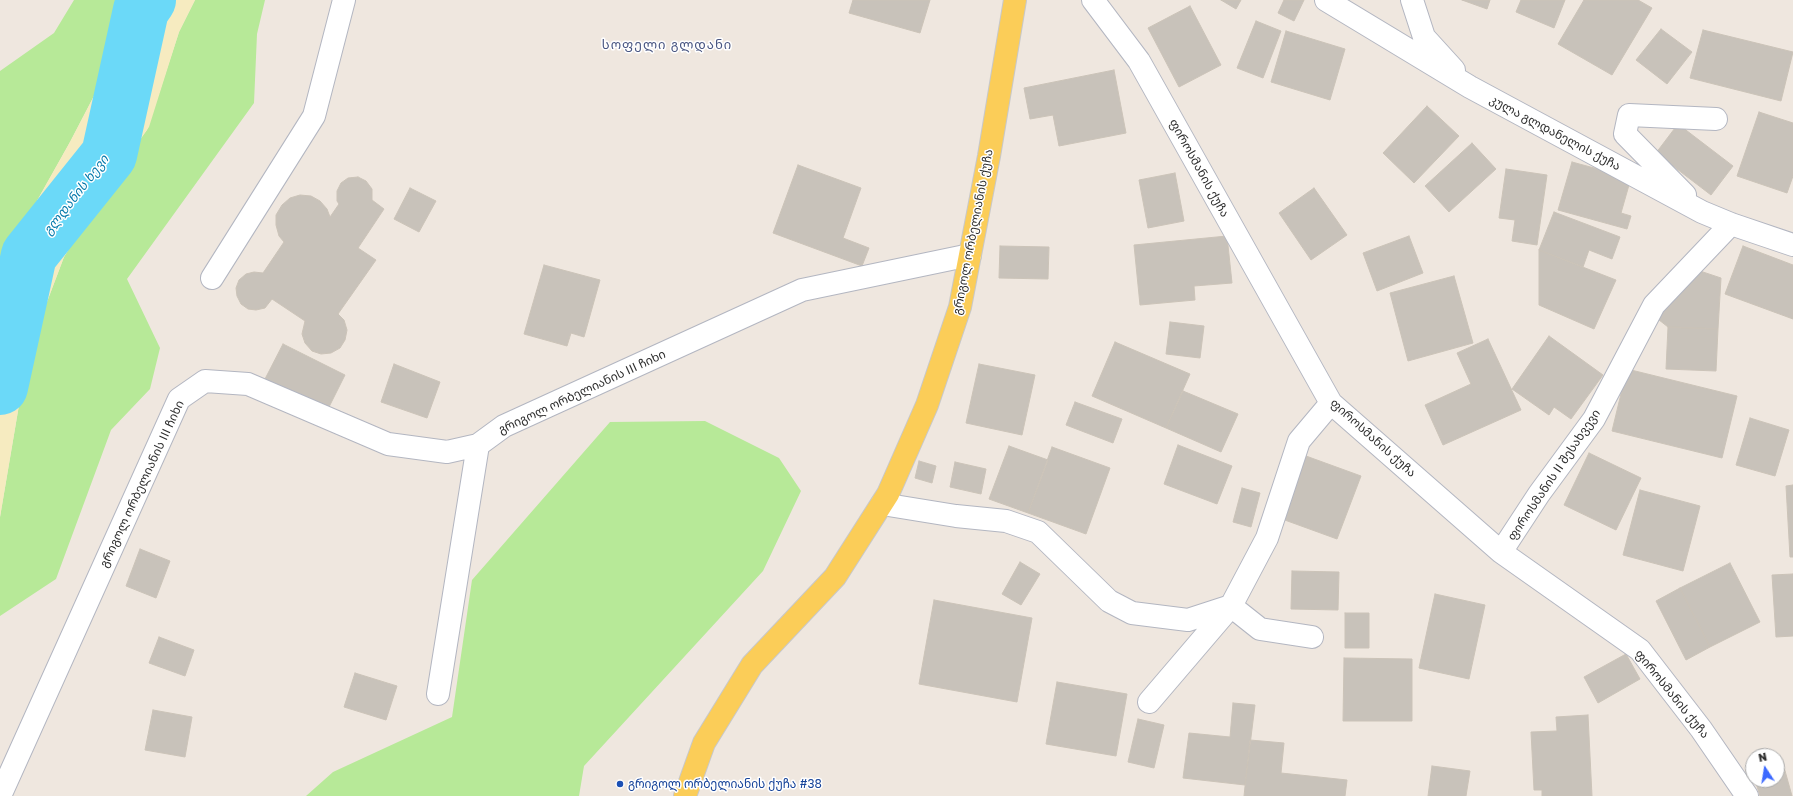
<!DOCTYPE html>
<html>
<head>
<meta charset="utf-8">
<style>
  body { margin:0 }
  #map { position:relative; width:1793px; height:796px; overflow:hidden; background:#efe7df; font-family:"Golos Text",sans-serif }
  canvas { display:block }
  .north { position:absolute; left:1745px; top:748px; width:40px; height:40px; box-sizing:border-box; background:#fff; border:1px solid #ababab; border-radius:50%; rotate:348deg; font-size:11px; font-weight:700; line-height:16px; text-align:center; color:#2d2d2d }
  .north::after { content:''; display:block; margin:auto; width:14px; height:18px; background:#3c69ff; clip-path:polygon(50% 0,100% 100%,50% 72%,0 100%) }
</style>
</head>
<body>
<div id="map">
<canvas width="1793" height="796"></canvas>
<div class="north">N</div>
</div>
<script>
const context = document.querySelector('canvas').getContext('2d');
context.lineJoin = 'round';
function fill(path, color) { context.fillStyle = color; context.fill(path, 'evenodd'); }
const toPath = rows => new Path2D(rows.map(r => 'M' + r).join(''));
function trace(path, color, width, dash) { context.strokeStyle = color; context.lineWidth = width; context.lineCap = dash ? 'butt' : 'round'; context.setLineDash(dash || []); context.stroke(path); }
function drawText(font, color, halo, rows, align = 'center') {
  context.font = font + ' "Golos Text","Noto Sans Georgian",sans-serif'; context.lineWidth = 3; context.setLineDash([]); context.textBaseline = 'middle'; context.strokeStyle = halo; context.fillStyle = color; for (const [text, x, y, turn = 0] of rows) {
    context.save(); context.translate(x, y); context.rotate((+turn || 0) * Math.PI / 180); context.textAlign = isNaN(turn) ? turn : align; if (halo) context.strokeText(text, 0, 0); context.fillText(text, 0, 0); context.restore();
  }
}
fill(toPath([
  [74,0,129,0,108,69,70,142,20,231,0,327,0,71,54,33],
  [195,0,265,0,257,34,254,103,127,279,160,348,150,389,111,430,56,579,0,616,0,517,28,352,64,257,108,184,147,130,179,32],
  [705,421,779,458,801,491,763,571,584,766,579,796,306,796,333,772,452,717,472,580,610,422]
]), '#b7e998');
fill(toPath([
  [129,0,195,0,179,32,149,127,108,184,64,257,28,352,0,517,0,327,20,231,70,142,108,69]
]), '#f6ebc0');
trace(toPath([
  [0,387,29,255,109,155,141,10,148,0]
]), '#6bd9f8', 56);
const building = toPath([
  [853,0,930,0,920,33,849,13,853,0],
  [1221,0,1241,0,1236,9,1221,0],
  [1284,0,1304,0,1294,21,1278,13,1284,0],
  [1462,0,1490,0,1487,9,1462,0],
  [1521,0,1565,0,1554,28,1516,12,1521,0],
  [1584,0,1638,0,1652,8,1612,75,1558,44,1584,0],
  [1190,6,1221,65,1179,87,1148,28,1190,6],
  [1256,21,1281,31,1263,78,1237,68,1256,21],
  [1661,29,1692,52,1667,84,1636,60,1661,29],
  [1703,30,1793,52,1781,101,1690,78,1703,30],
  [1286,31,1345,49,1330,100,1271,82,1286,31],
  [1114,70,1126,133,1059,146,1053,115,1030,119,1024,88,1114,70],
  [1427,106,1459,136,1414,183,1383,153,1427,106],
  [1759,112,1793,123,1793,176,1787,193,1737,176,1759,112],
  [1678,124,1733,166,1711,195,1656,153,1678,124],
  [1472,143,1496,169,1449,212,1425,186,1472,143],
  [1572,162,1631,178,1621,213,1631,216,1627,229,1558,210,1572,162],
  [798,165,861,188,843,238,869,248,862,266,773,233,798,165],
  [1506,169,1547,175,1537,245,1512,241,1515,220,1499,218,1506,169],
  [1175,173,1184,221,1148,228,1139,180,1175,173],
  [358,177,366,181,372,189,372,200,384,209,358,248,376,260,338,314,344,320,347,330,345,340,340,348,331,353,321,354,312,351,305,343,302,334,305,321,272,299,265,308,256,310,248,309,241,304,237,296,236,288,239,280,246,274,254,272,263,273,284,242,279,236,276,225,276,215,282,205,290,198,300,195,311,196,320,201,327,209,330,217,339,204,337,201,337,191,341,183,348,178,358,177],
  [410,188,436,201,419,232,394,219,410,188],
  [1314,188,1347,235,1311,260,1279,213,1314,188],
  [1554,212,1620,237,1612,259,1589,250,1583,267,1539,250,1554,212],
  [1227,236,1232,283,1194,286,1195,300,1140,305,1134,245,1227,236],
  [1409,236,1423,273,1377,291,1363,253,1409,236],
  [1000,246,1049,247,1048,279,999,278,1000,246],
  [1743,246,1793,265,1793,319,1725,294,1743,246],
  [1539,250,1616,280,1594,329,1539,305,1539,250],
  [544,265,600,280,584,337,571,333,567,346,524,334,544,265],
  [1697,270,1721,278,1718,329,1668,327,1654,316,1697,270],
  [1454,276,1473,343,1408,361,1390,293,1454,276],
  [1170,322,1204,326,1200,358,1166,354,1170,322],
  [1668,327,1718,329,1716,371,1666,369,1668,327],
  [1549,336,1603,375,1571,419,1554,407,1549,415,1512,389,1549,336],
  [1488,339,1521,410,1443,445,1425,405,1471,384,1457,353,1488,339],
  [1115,342,1190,374,1166,428,1092,396,1115,342],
  [283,344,345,375,328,409,265,379,283,344],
  [394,364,440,382,427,418,381,402,394,364],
  [979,364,1035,375,1022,435,966,423,979,364],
  [1627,369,1737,396,1722,458,1612,431,1627,369],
  [1183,391,1238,414,1221,452,1166,428,1183,391],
  [1075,402,1122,419,1113,443,1066,425,1075,402],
  [1750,418,1789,430,1775,476,1736,465,1750,418],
  [1178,445,1232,466,1217,504,1164,484,1178,445],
  [1009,446,1048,460,1028,513,989,499,1009,446],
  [1052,447,1110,468,1086,534,1028,513,1052,447],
  [1589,453,1641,478,1616,530,1564,505,1589,453],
  [1306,456,1361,476,1337,539,1282,519,1306,456],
  [919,461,936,466,932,483,915,478,919,461],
  [955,462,986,469,981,494,950,487,955,462],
  [1793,485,1793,557,1790,557,1786,486,1793,485],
  [1242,488,1260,493,1251,527,1233,522,1242,488],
  [1640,490,1700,506,1683,571,1623,555,1640,490],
  [140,549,170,561,156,598,126,586,140,549],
  [1020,562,1040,574,1021,605,1002,594,1020,562],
  [1730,563,1760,622,1710,647,1680,588,1730,563],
  [1292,571,1339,572,1338,610,1291,609,1292,571],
  [1793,574,1793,636,1776,637,1772,575,1793,574],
  [1680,588,1710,647,1686,660,1656,601,1680,588],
  [1435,594,1485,605,1469,679,1419,668,1435,594],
  [934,600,1032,618,1017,702,919,684,934,600],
  [1345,613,1369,613,1369,648,1345,648,1345,613],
  [159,637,194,650,185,676,149,663,159,637],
  [1626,654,1640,679,1598,703,1584,677,1626,654],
  [1344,658,1412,659,1412,721,1343,721,1344,658],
  [355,673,397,686,386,720,344,707,355,673],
  [1057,682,1127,694,1116,756,1046,744,1057,682],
  [1233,703,1255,705,1245,785,1183,778,1189,733,1230,737,1233,703],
  [153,710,192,717,185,757,145,750,153,710],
  [1588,715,1592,796,1542,796,1542,790,1534,790,1531,732,1557,731,1556,717,1588,715],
  [1138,719,1164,725,1154,768,1128,762,1138,719],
  [1250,740,1284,743,1281,773,1347,780,1345,796,1244,796,1250,740],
  [1782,760,1792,796,1760,796,1755,780,1777,780,1777,761,1782,760],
  [1432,766,1470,771,1466,796,1428,796,1432,766]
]);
fill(building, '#c8c2ba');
trace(building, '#cbc3b8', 1);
const minor = toPath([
  [1093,0,1139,61,1331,403,1501,552,1640,650,1701,729,1747,796],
  [1326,0,1470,87,1702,212,1731,224,1793,245],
  [1412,0,1424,37,1454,70],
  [1685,195,1625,134,1629,115,1716,119],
  [212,278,314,116,344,0],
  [882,504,956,516,1006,521,1038,532,1109,601,1132,613,1188,620,1231,606,1260,629,1312,637],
  [1501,552,1539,494,1594,419,1654,305,1731,224],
  [438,694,478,445],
  [1149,702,1231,606,1267,538,1299,441,1331,403],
  [0,796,179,399,205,381,248,384,388,444,447,452,478,445,504,426,802,290,970,255]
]);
const major = toPath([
  [685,796,704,743,752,665,835,577,888,494,927,405,960,307,989,156,1015,0]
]);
trace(minor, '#b3b6c1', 24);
trace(major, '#c8c8c8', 24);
trace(minor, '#fff', 22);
trace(major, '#fbcd58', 22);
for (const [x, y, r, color] of [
  [620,784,4,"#1a4fb4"]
]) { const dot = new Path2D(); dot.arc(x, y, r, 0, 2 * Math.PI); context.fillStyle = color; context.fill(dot); trace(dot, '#fff', 1.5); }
drawText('12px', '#2d2d2d', '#fff', [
  ["კულა გლდანელის ქუჩა",1555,133,28],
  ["ფიროსმანის ქუჩა",1199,168,61],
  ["გრიგოლ ორბელიანის ქუჩა",973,232,-79],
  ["გრიგოლ ორბელიანის III ჩიხი",582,392,-25],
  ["ფიროსმანის ქუჩა",1373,438,42],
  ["ფიროსმანის II შესახვევი",1554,475,-56],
  ["გრიგოლ ორბელიანის III ჩიხი",142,484,-65],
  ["ფიროსმანის ქუჩა",1672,694,51]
]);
drawText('12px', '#164399', '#fff', [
  ["გრიგოლ ორბელიანის ქუჩა #38",628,784]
], 'left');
context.letterSpacing = '1px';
drawText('13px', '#495682', '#fff', [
  ["სოფელი გლდანი",667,45]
]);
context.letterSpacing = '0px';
drawText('italic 13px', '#0379ab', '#fff', [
  ["გლდანის ხევი",76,195,-52]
]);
</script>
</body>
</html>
